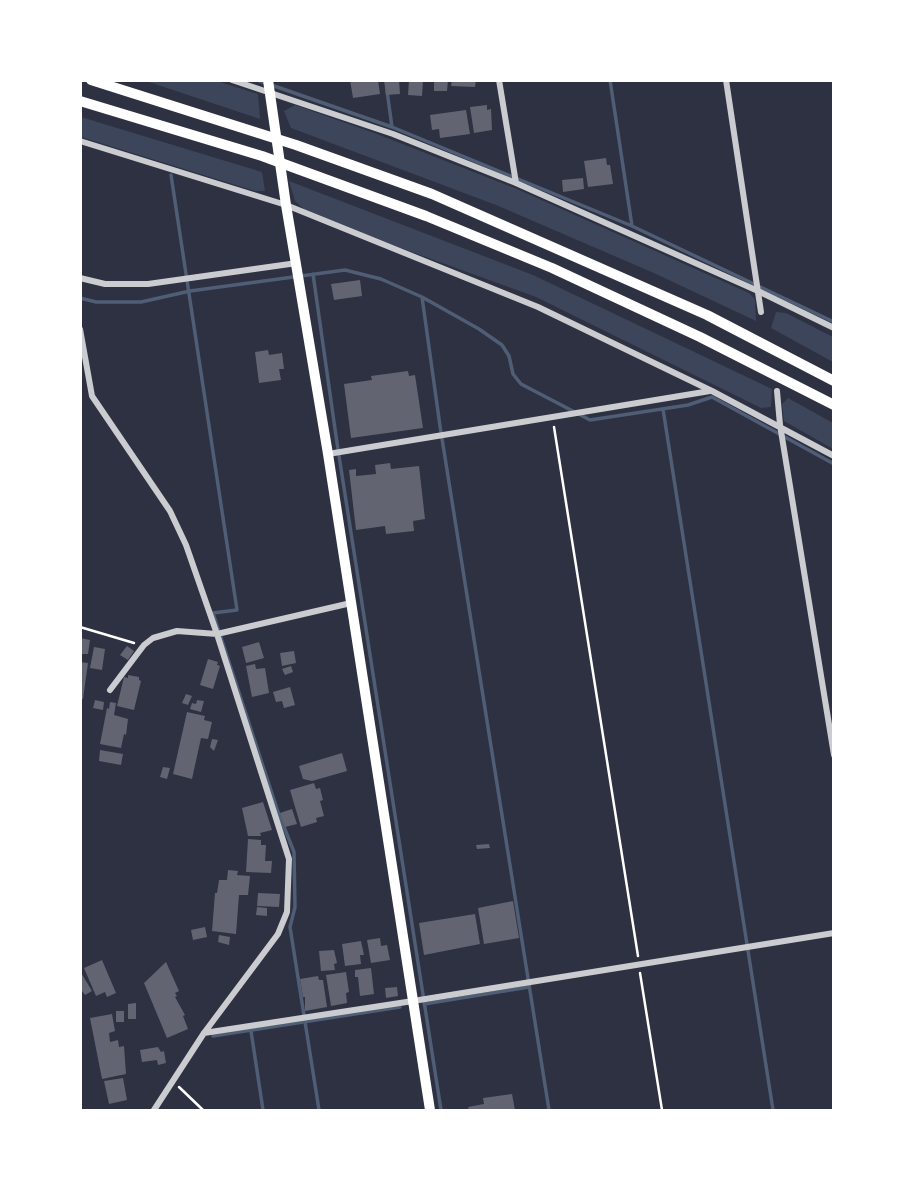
<!DOCTYPE html>
<html>
<head>
<meta charset="utf-8">
<style>
  body { margin:0 }
  #map { position:relative; width:914px; height:1191px; overflow:hidden; background:#2d3142; font-family:Overpass,sans-serif }
  canvas { display:block }
  .frame { position:absolute; inset:0; border:82px solid #fff; pointer-events:none }
</style>
</head>
<body>
<div id="map">
<canvas width="914" height="1191"></canvas>
<div class="frame"></div>
</div>
<script>
const context = document.querySelector('canvas').getContext('2d');
context.lineJoin = 'round';
function fill(path, color) { context.fillStyle = color; context.fill(path, 'evenodd'); }
const toPath = rows => new Path2D(rows.map(r => 'M' + r).join(''));
function trace(path, color, width, dash) { context.strokeStyle = color; context.lineWidth = width; context.lineCap = dash ? 'butt' : 'round'; context.setLineDash(dash || []); context.stroke(path); }
fill(toPath([
  [146,81,217,81,258,94,260,119],
  [295,105,377,134,517,189,749,293,755,299,756,321,656,274,496,205,291,128,284,111],
  [81,117,262,172,265,191,255,191,81,137],
  [289,181,533,275,772,389,771,407,761,408,536,297,310,215,295,201],
  [776,312,786,313,833,337,833,362,771,328],
  [788,398,833,423,833,449,784,421,782,404]
]), '#3c4559');
trace(toPath([
  [257,80,392,127,632,226],
  [610,80,632,226,834,322],
  [387,91,392,127],
  [171,175,237,610,213,613,278,812,294,852,295,907,290,927,319,1110],
  [313,274,337,443,441,1110],
  [422,297,440,426,549,1110],
  [80,298,96,302,141,302,190,291,345,270,381,279,422,297,479,329,502,345,509,356,513,374,521,384,590,420,688,405,712,397,834,464],
  [663,409,773,1110],
  [424,1004,529,987],
  [251,1031,263,1110],
  [213,1036,400,1007]
]), '#4f5d75', 3.5);
fill(toPath([
  [350,80,378,80,380,94,353,98],
  [384,80,399,80,400,94,386,95],
  [409,80,423,80,422,96,408,95],
  [434,80,448,80,447,91,434,91],
  [452,80,476,80,475,87,451,86],
  [487,105,487,110,491,109,492,130,474,133,470,107],
  [466,110,470,134,440,138,439,129,432,130,430,115],
  [606,158,607,165,610,165,613,184,588,187,584,161],
  [583,178,584,189,563,192,562,180],
  [360,280,362,296,334,300,331,284],
  [268,350,269,355,282,353,284,369,279,369,281,380,259,383,255,352],
  [408,371,409,376,415,375,423,428,351,438,344,384,372,380,371,376],
  [390,463,391,469,419,466,425,519,413,521,414,531,386,534,385,526,356,530,349,470,356,469,356,476,376,474,375,465],
  [80,638,90,640,88,654,80,654],
  [259,642,264,658,246,663,242,647],
  [127,646,134,651,128,660,120,655],
  [94,647,105,649,102,670,90,668],
  [294,651,296,663,282,666,280,653],
  [208,659,218,662,217,665,220,666,213,689,200,685],
  [80,662,88,663,83,699,80,699],
  [255,664,256,669,265,668,269,693,252,697,246,666],
  [291,666,293,672,285,675,282,669],
  [128,675,139,677,139,680,141,681,134,710,117,706,124,677,128,678],
  [290,687,295,705,284,708,282,701,276,702,273,692],
  [186,694,192,696,188,705,182,703],
  [95,700,104,702,103,710,93,708],
  [197,700,204,701,201,712,190,709,192,703,196,704],
  [110,702,116,703,114,715,128,719,126,735,124,734,121,748,100,744,107,708,109,709],
  [187,712,205,716,204,720,212,722,208,739,201,738,192,779,173,774],
  [212,739,218,740,214,751,210,747],
  [100,750,123,754,121,765,99,761],
  [342,753,347,771,312,781,303,779,299,766],
  [163,767,170,768,167,779,160,777],
  [314,783,316,789,320,788,323,800,320,801,324,816,316,818,317,822,301,827,290,790],
  [263,802,272,830,260,833,261,836,248,836,242,808],
  [292,809,297,824,285,827,280,813],
  [248,839,261,840,261,845,266,845,265,861,272,861,271,873,246,872],
  [489,844,490,848,477,849,476,845],
  [228,870,238,871,237,875,250,876,248,895,239,895,236,934,212,931,215,893,217,893,219,880,227,880],
  [258,893,280,894,279,907,257,906],
  [513,901,519,938,484,944,478,908],
  [257,907,267,908,267,916,256,915],
  [475,914,480,944,424,955,419,923],
  [205,927,207,937,193,940,191,930],
  [219,935,230,937,229,945,218,942],
  [380,938,381,946,387,945,390,960,371,963,367,940],
  [361,941,364,955,360,955,361,964,345,966,342,944],
  [334,950,337,963,334,964,335,970,321,971,319,951],
  [102,960,116,993,107,997,105,992,96,996,84,968],
  [166,962,179,991,175,993,177,996,175,997,185,1015,183,1016,188,1029,167,1038,144,983],
  [371,968,374,994,360,996,358,977,355,977,355,970],
  [80,971,92,991,85,995,82,991,80,992],
  [346,972,349,992,346,993,347,1003,331,1006,326,975],
  [318,976,319,980,323,980,327,1007,305,1011,305,997,303,997,300,979],
  [397,987,398,996,386,998,385,988],
  [136,1003,136,1019,128,1019,128,1004],
  [116,1011,124,1011,124,1022,116,1022],
  [112,1014,115,1031,109,1033,110,1042,118,1040,119,1047,124,1046,126,1074,102,1079,90,1018],
  [158,1047,161,1052,164,1051,166,1063,158,1065,157,1060,142,1062,140,1050],
  [123,1078,127,1100,109,1104,104,1081],
  [512,1094,515,1110,469,1110,468,1107,484,1104,483,1098]
]), '#626471');
trace(toPath([
  [554,427,638,956],
  [80,627,134,643],
  [640,973,662,1110],
  [179,1087,203,1110]
]), '#fff', 2.5);
trace(toPath([
  [232,80,393,134,516,183,758,291,834,328],
  [499,80,516,183],
  [726,80,761,312],
  [80,141,286,205,538,307,712,391,834,456],
  [80,278,105,284,148,284,297,263],
  [80,329,92,396,170,511,186,545,217,634,289,859,287,912,278,934,204,1033,154,1110],
  [777,391,780,425,834,755],
  [328,454,710,391],
  [110,690,144,645,153,638,177,631,217,634,351,603],
  [204,1033,413,1001,834,933]
]), '#caccd0', 6);
trace(toPath([
  [268,80,286,205,328,454,430,1110]
]), '#fff', 10);
trace(toPath([
  [91,80,296,145,432,194,707,315,834,381],
  [80,101,262,156,426,216,552,268,700,337,834,405]
]), '#fff', 10);
</script>
</body>
</html>
